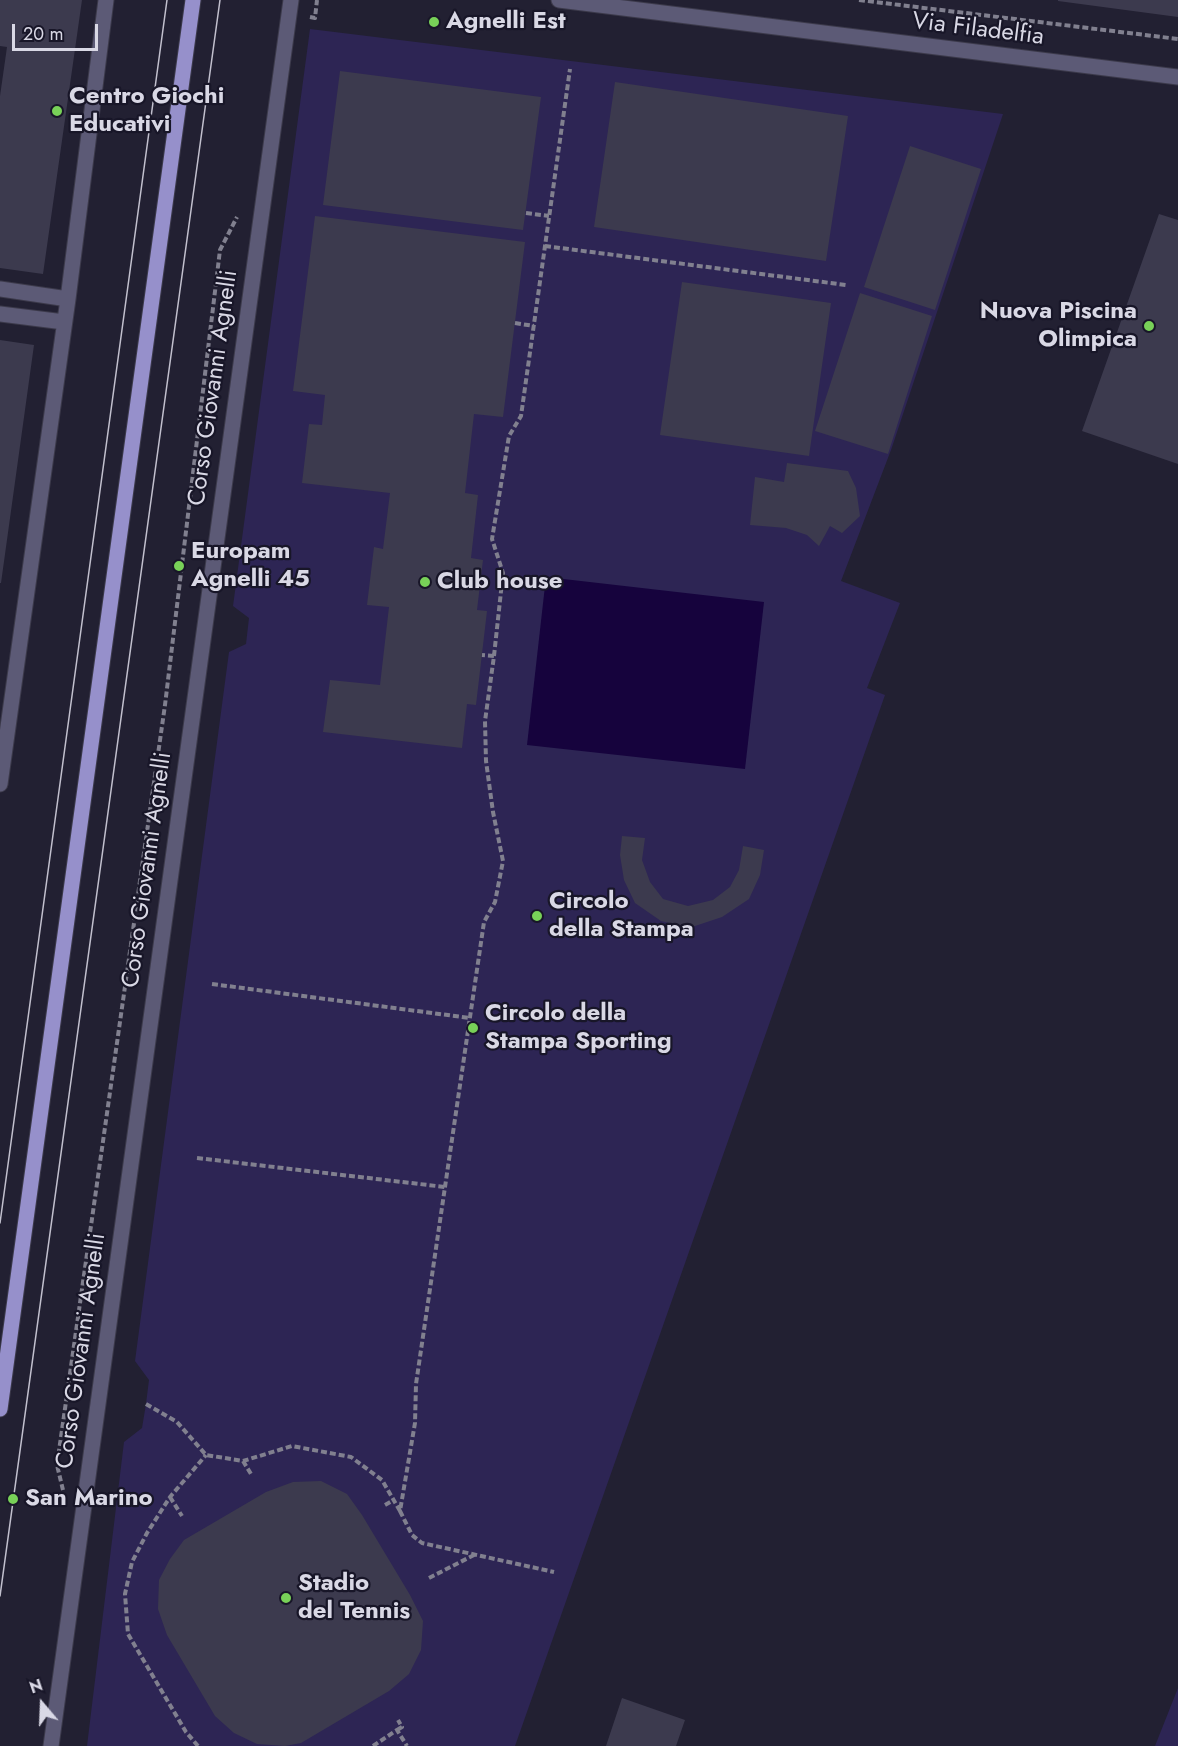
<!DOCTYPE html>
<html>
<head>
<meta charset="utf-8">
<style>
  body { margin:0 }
  #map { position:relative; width:1178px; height:1746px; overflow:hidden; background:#222032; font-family:Jost,sans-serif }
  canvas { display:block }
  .north { position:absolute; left:12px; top:1674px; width:60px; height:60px; -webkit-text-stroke:4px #181628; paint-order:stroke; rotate:341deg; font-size:16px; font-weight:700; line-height:24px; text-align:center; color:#d9d8e5 }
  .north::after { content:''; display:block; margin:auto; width:21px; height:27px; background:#d9d8e5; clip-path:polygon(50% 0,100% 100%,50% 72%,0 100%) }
  .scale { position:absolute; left:12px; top:24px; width:86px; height:27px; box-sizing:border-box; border:3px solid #d9d8e5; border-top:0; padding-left:8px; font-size:18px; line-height:21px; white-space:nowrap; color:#d9d8e5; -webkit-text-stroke:4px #181628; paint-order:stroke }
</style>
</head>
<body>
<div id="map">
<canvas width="1178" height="1746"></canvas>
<div class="north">N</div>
<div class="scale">20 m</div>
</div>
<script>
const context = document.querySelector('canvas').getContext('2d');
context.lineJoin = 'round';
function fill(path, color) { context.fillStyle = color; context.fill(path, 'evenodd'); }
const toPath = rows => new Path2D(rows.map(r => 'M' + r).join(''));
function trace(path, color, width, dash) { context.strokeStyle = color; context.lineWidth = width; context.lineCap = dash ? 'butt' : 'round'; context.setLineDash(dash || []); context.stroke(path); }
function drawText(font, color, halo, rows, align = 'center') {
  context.font = font + ' Jost,sans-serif'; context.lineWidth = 4.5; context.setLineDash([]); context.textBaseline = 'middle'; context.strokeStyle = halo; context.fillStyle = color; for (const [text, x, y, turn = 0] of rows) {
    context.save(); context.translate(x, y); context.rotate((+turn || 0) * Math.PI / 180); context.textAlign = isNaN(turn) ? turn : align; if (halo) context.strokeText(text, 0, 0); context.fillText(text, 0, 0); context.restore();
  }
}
fill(toPath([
  [310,29,1003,114,891,450,841,581,900,603,867,688,885,695,515,1746,87,1746,124,1442,142,1428,146,1404,149,1380,135,1361,229,652,246,644,249,618,233,606],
  [1178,1688,1178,1746,1155,1746]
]), '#2d2554');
fill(toPath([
  [546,577,764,602,745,769,527,745]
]), '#16033d');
fill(toPath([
  [0,0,82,0,43,274,0,268,0,96,7,47,0,46],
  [1058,0,1178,0,1178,17,1058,1],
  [340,71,541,97,523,230,323,205],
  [615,82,848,116,826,261,594,227],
  [910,146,981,169,935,310,864,287],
  [1159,214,1178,220,1178,464,1082,431],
  [315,216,525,242,503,417,474,414,465,493,478,495,471,558,483,560,477,610,487,611,476,705,467,704,462,748,323,732,330,680,380,685,389,607,367,605,374,547,383,549,390,493,302,483,309,424,322,425,325,395,293,391],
  [682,282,831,303,809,456,660,435],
  [860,293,932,316,888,454,815,431],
  [0,340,34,345,1,583,0,583],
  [787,463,848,471,856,488,860,516,842,533,830,526,819,546,807,535,786,528,750,525,755,477,784,482],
  [622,836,645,838,642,860,650,882,663,899,688,906,713,900,730,887,739,870,743,846,764,850,760,875,749,899,722,917,689,928,661,921,635,903,624,880,620,855],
  [321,1481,347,1494,362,1515,410,1595,423,1621,421,1650,409,1674,389,1691,301,1743,285,1746,257,1744,234,1733,215,1716,167,1635,158,1609,159,1580,170,1559,184,1540,266,1492,293,1482],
  [622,1698,685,1720,676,1746,606,1746]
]), '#3c3a4e');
const minor = toPath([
  [559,0,1178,77],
  [0,289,68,299],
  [0,314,64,322],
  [0,784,68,299,106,0],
  [51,1746,291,0]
]);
const major = toPath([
  [0,1409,193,0]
]);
trace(minor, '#3c3a4b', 17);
trace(major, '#3c3a4b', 17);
trace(toPath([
  [859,0,1178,39],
  [310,17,315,18,317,0],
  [526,213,549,216],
  [545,246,846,285],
  [515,323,534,326],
  [494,656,503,573,492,539,509,436,521,416,570,69],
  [212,984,470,1018],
  [197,1158,445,1187],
  [146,1404,177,1422,206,1455,243,1461,292,1446,351,1457,382,1480,400,1511,415,1423,416,1384,484,922,495,902,503,861,493,812,486,761,485,721,494,656,482,655],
  [243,1461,251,1474],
  [63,1490,57,1465,165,705,220,250,237,217],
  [170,1497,182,1516],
  [385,1505,394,1500],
  [400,1511,412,1535,422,1543,554,1572],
  [429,1578,474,1555],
  [397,1730,402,1727,398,1720],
  [198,1746,186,1732,128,1634,125,1594,132,1562,147,1533,170,1497,206,1455],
  [373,1746,397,1730,407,1746]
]), '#81808f', 4, [6, 3]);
trace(minor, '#5c5a76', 15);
trace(major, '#9690cb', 15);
trace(toPath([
  [0,1223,167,0],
  [0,1596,220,0]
]), '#c2c0ce', 1.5);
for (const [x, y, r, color] of [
  [434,22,6,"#78d158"],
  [57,111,6,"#78d158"],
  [1149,326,6,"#78d158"],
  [179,566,6,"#78d158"],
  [425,582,6,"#78d158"],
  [537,916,6,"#78d158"],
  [473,1028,6,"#78d158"],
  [13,1499,6,"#78d158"],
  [286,1598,6,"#78d158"]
]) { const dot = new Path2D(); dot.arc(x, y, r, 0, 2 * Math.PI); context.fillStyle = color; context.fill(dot); trace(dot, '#181628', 2); }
drawText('bold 24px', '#d9d8e5', '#181628', [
  ["Agnelli Est",446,22],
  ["Centro Giochi",69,97],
  ["Educativi",69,125],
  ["Nuova Piscina",1137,312,"right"],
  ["Olimpica",1137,340,"right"],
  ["Europam",191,552],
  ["Agnelli 45",191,580],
  ["Club house",437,582],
  ["Circolo",549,902],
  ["della Stampa",549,930],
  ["Circolo della",485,1014],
  ["Stampa Sporting",485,1042],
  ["San Marino",25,1499],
  ["Stadio",298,1584],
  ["del Tennis",298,1612]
], 'left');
drawText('24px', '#d9d8e5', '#181628', [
  ["Via Filadelfia",978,30,7],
  ["Corso Giovanni Agnelli",214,388,-82],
  ["Corso Giovanni Agnelli",148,870,-82],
  ["Corso Giovanni Agnelli",82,1351,-82]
]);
</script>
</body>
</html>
